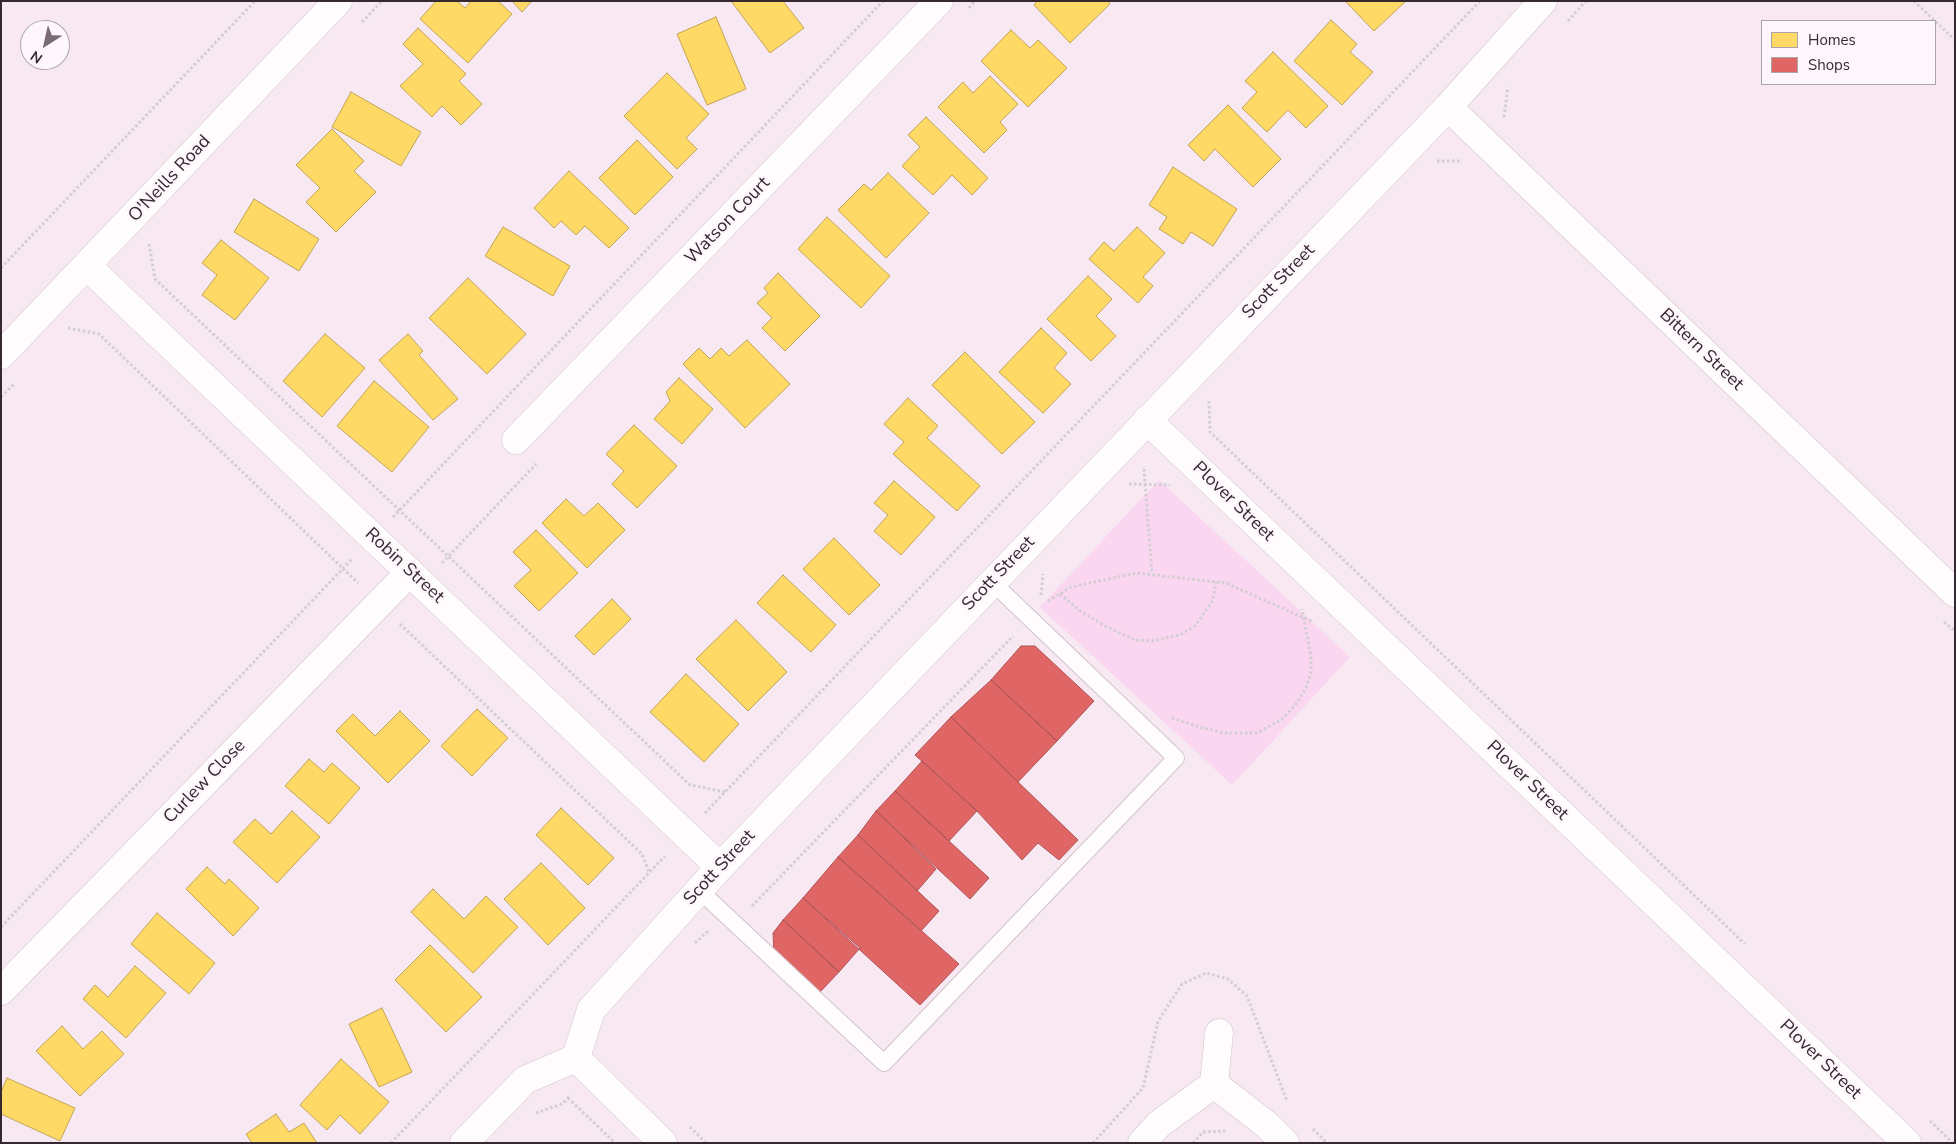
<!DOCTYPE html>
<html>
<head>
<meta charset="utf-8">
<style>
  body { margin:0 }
  #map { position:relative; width:1956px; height:1144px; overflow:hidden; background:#f7e8f2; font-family:"Nunito Sans",sans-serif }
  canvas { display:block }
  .frame { position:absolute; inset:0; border:2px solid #352831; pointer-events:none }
  .legend { position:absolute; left:1761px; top:20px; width:175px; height:65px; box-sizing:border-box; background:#fdf6fb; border:1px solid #ada4aa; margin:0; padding:6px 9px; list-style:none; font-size:15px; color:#352831 }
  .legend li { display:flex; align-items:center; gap:10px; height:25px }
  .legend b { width:25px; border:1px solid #ada4aa }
  .north { position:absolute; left:20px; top:20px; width:50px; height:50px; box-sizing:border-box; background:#fdf6fb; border:1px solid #ada4aa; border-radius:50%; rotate:215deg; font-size:14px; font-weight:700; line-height:20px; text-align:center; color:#352831 }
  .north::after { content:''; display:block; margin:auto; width:18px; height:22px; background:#796b75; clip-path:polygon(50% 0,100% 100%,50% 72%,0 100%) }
</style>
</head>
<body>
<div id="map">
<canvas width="1956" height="1144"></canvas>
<div class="frame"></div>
<ul class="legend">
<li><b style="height:14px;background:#ffd966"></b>Homes</li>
<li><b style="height:14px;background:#e06666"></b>Shops</li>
</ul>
<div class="north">N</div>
</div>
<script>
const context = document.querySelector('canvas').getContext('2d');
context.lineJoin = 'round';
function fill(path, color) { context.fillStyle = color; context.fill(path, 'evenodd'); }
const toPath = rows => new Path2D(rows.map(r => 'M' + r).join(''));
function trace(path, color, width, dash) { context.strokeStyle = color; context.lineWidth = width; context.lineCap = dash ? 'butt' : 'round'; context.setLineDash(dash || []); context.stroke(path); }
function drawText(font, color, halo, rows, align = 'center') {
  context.font = font + ' "Nunito Sans",sans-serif'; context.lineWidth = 5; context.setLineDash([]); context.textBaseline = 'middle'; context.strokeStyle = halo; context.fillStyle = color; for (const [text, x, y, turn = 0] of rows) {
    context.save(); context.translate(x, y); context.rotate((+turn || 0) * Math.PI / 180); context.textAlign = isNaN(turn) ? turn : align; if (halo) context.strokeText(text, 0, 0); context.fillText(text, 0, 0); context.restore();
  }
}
fill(toPath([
  [1159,480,1350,657,1232,785,1040,607]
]), '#fad6f0');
const homes = toPath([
  [436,1,457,1,465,8,471,1,498,1,512,14,468,63,420,19,436,1],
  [512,1,532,1,522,12,512,1],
  [731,1,783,1,804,28,770,53,731,1],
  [1037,1,1108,1,1110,4,1070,43,1034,5,1037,1],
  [1345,1,1406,1,1374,31,1345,1],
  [716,17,746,89,707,105,677,34,716,17],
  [1331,20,1357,44,1350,52,1373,72,1342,105,1294,61,1331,20],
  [418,28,466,74,459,81,482,104,461,125,442,106,432,117,400,86,423,64,403,44,418,28],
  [1011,30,1030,48,1038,40,1067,68,1028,107,981,61,1011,30],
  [1273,52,1328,106,1306,128,1288,110,1267,132,1242,108,1257,92,1245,81,1273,52],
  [667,73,709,114,686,138,697,149,677,169,624,116,667,73],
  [990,76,1018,104,1000,122,1007,130,984,153,938,107,963,82,973,93,990,76],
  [351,92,421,132,401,166,332,127,351,92],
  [1228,105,1281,159,1253,187,1215,149,1204,161,1188,145,1228,105],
  [926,117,988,178,972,195,952,175,933,195,902,166,920,147,908,135,926,117],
  [332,129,364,161,354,171,376,192,336,232,306,202,320,188,296,165,332,129],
  [637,140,673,177,635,215,599,178,637,140],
  [1173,167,1237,209,1213,246,1191,232,1183,244,1159,229,1167,217,1149,205,1173,167],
  [569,171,629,228,609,248,585,226,576,235,561,221,554,228,534,208,569,171],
  [888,173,929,213,886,258,838,210,864,184,871,190,888,173],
  [254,199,319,239,299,271,234,232,254,199],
  [827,217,890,276,861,308,798,249,827,217],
  [503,227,570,266,553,296,485,256,503,227],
  [1137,227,1165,253,1143,277,1153,286,1138,303,1089,259,1104,242,1114,251,1137,227],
  [221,240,269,278,235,320,202,295,217,275,202,263,221,240],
  [778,273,820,316,785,351,762,328,772,318,757,303,768,293,764,288,778,273],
  [1088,276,1112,299,1096,316,1116,336,1091,361,1047,319,1088,276],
  [468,278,526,334,487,374,429,318,468,278],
  [1041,328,1067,353,1054,368,1071,384,1043,413,999,372,1041,328],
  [325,334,365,368,322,417,283,381,325,334],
  [408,334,423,351,419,355,458,399,433,420,379,360,408,334],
  [747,340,790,384,745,428,683,364,699,348,710,359,721,348,729,356,747,340],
  [965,352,1035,422,1002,454,932,385,965,352],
  [679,378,713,409,682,444,654,419,670,401,666,392,679,378],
  [374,381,429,427,392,472,337,426,374,381],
  [908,398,938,426,927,438,980,486,957,511,893,454,904,442,884,424,908,398],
  [634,425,677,466,637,508,612,484,624,471,606,454,634,425],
  [894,481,935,517,901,555,874,531,888,515,874,503,894,481],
  [566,499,584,516,598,503,625,530,587,568,542,523,566,499],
  [536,530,578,573,539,611,514,586,531,570,513,552,536,530],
  [834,538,880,585,849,615,803,569,834,538],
  [783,575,836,625,811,652,757,603,783,575],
  [612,599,631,619,594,655,575,636,612,599],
  [736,620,787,672,748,711,696,659,736,620],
  [686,674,739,724,704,762,650,712,686,674],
  [477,709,508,738,472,776,441,746,477,709],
  [400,711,430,741,388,783,336,731,353,714,375,736,400,711],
  [309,759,324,772,332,763,360,788,329,824,285,786,309,759],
  [561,808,614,858,588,885,536,835,561,808],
  [292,811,320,837,277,883,233,842,255,819,271,834,292,811],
  [541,863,585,908,548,945,504,899,541,863],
  [207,867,225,884,229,879,259,908,233,936,186,889,207,867],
  [433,889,464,919,486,896,518,927,473,973,411,912,433,889],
  [157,913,215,963,189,994,131,944,157,913],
  [430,945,482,997,446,1032,395,980,430,945],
  [135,966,166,993,126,1038,83,999,95,985,108,997,135,966],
  [382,1008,412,1072,379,1087,349,1024,382,1008],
  [62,1026,83,1049,102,1031,124,1054,80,1096,36,1051,62,1026],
  [341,1059,389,1102,360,1134,340,1115,327,1130,300,1105,341,1059],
  [7,1078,75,1108,60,1141,1,1114,1,1092,7,1078],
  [276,1114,289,1132,304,1123,317,1143,252,1143,246,1134,276,1114]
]);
fill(homes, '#ffd966');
trace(homes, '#c2a456', 1);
const shops = toPath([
  [1021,646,1035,646,1094,701,1057,741,991,680,1021,646],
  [991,680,1057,741,1018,782,951,717,991,680],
  [951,717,1078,840,1059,860,1038,843,1022,860,977,811,915,755,951,717],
  [922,761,977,811,949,841,895,791,922,761],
  [895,791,989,878,970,899,876,811,895,791],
  [876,811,936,869,917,891,858,835,876,811],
  [858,835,939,911,921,931,838,857,858,835],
  [838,857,959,964,920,1005,803,898,838,857],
  [803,898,860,948,839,972,783,920,803,898],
  [783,920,839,972,820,992,774,952,773,933,783,920]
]);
fill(shops, '#e06666');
trace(shops, '#ad5356', 1);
const service = toPath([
  [699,890,884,1063,1176,758,992,582]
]);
const minor = toPath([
  [1448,107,1955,593],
  [87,266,720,867],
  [1147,420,1907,1143],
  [516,440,939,1],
  [1,991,410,572],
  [576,1058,663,1143],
  [1214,1084,1219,1033],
  [464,1143,525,1080,576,1058,591,1010,720,867,1448,107,1543,1],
  [1142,1143,1159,1124,1214,1084,1267,1125,1285,1143]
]);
const tertiary = toPath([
  [1,355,338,1]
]);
trace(service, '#d1c4cd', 18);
trace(minor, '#d1c4cd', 29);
trace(tertiary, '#d1c4cd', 29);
trace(toPath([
  [1914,1,1955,40],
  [969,8,975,1],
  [1568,21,1586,1],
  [362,22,382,1],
  [1504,117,1508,87],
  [1437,161,1461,161],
  [149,244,155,279,690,785,725,792],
  [1,268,255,1],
  [68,328,99,334,358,583],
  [1,397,15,383],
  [1209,401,1210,432,1745,944],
  [1144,469,1152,574],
  [1129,484,1170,485],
  [393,517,883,1],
  [442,563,536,464],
  [1060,594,1079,610,1105,626,1135,640,1154,641,1182,634,1195,626,1213,600,1216,582],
  [1041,595,1043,574],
  [1048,601,1071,587,1137,573,1226,583,1313,622],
  [1944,622,1955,631],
  [400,624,642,854,649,872],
  [1172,718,1203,728,1225,733,1257,733,1282,719,1296,704,1306,688,1311,673,1311,656,1302,609],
  [705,813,1480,1],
  [752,906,1013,636],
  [1,927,352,559],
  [695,943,709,930],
  [568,1098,615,1143],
  [536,1113,562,1104,571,1095],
  [1930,1121,1953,1143],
  [690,1127,706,1143],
  [1313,1129,1327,1143],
  [391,1143,665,856],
  [1093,1143,1143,1088,1158,1021,1182,984,1206,973,1228,979,1247,996,1287,1101],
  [1193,1143,1203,1132,1225,1131]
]), '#d2ced1', 3, [2.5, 2.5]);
trace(service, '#fefcfd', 16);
trace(minor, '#fefcfd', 28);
trace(tertiary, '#fefcfd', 28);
drawText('18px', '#352831', '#fdf6fb', [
  ["O'Neills Road",170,179,-47],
  ["Watson Court",728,221,-46],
  ["Scott Street",1279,282,-46],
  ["Bittern Street",1701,350,44],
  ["Plover Street",1233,502,44],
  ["Robin Street",404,566,43],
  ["Scott Street",999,574,-46],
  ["Plover Street",1527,781,44],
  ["Curlew Close",205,782,-46],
  ["Scott Street",720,868,-47],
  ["Plover Street",1820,1060,44]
]);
</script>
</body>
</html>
